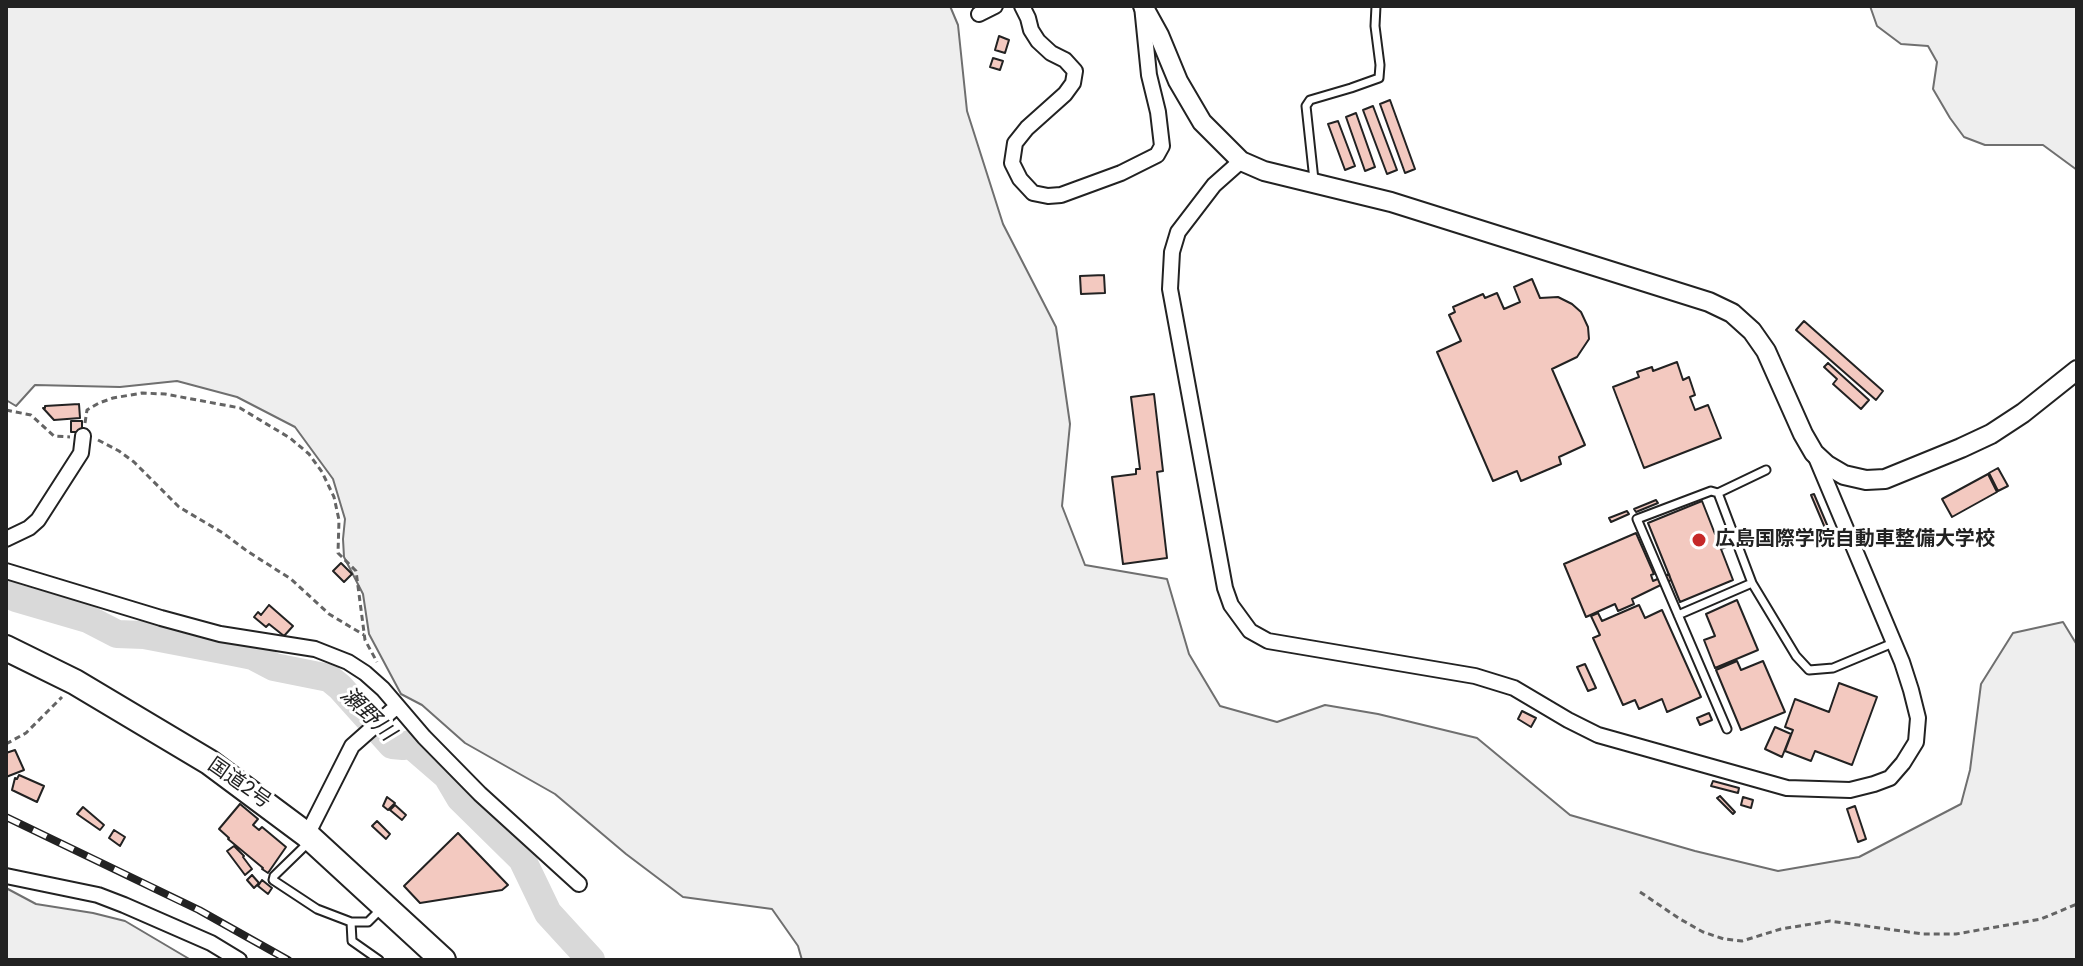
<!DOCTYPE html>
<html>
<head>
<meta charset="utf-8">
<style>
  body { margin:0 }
  #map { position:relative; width:2083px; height:966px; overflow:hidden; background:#fff; font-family:Poppins,sans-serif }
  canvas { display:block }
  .frame { position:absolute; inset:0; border:8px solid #222; pointer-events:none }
</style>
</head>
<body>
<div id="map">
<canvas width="2083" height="966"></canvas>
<div class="frame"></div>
</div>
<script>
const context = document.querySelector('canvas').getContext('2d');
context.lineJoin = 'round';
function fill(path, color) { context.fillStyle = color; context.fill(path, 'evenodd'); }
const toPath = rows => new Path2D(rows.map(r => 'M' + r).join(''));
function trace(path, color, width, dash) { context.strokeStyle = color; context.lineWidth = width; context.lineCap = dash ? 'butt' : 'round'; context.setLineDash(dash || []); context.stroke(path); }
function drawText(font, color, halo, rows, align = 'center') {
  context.font = font + ' Poppins,"Noto Sans JP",sans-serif'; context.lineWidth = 6; context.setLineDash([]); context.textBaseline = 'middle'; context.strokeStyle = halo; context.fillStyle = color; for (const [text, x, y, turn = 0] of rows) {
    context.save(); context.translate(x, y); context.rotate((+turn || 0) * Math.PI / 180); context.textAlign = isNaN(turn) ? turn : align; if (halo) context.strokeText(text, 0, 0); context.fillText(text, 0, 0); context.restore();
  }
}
const green = toPath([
  [6,6,950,6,958,25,967,111,1003,224,1056,327,1070,424,1062,506,1085,565,1167,579,1189,654,1220,706,1277,722,1325,705,1378,714,1477,738,1570,815,1695,851,1778,871,1859,857,1961,804,1970,770,1981,684,2013,633,2063,622,2077,645,2077,960,802,960,798,946,772,909,683,897,626,854,555,794,465,743,422,705,401,694,369,634,363,594,344,557,343,539,345,519,333,479,295,427,237,397,177,381,120,387,35,385,16,406,6,400,6,6],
  [1870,6,2077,6,2077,170,2043,145,1985,145,1964,137,1950,118,1933,89,1937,62,1928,46,1901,44,1877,26,1870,6],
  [6,888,36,904,93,913,125,921,191,960,6,960,6,888]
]);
fill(green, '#eee');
trace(green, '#6f6f6f', 2);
trace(toPath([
  [6,593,16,598,88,619,117,634,144,635,233,652,253,656,274,667,329,678,340,687,392,745,403,746,410,744,447,776,460,798,522,859,548,913,591,960]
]), '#d9d9d9', 28);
const building = toPath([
  [999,36,1009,40,1005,53,995,50,999,36],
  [993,58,1003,61,1000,70,990,67,993,58],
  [1390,100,1415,169,1405,173,1380,104,1390,100],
  [1373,106,1397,170,1387,174,1363,110,1373,106],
  [1356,113,1375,167,1365,171,1346,117,1356,113],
  [1338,121,1355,166,1345,170,1328,124,1338,121],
  [1104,275,1105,293,1081,294,1080,276,1104,275],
  [1532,279,1540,298,1558,297,1572,304,1581,312,1588,327,1589,339,1577,357,1552,369,1585,445,1559,457,1561,464,1521,481,1517,471,1493,481,1437,352,1461,341,1449,315,1455,312,1453,307,1483,294,1485,298,1497,293,1504,309,1520,302,1514,287,1532,279],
  [1804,321,1883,391,1876,400,1796,330,1804,321],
  [1677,362,1683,380,1689,377,1695,395,1690,397,1695,410,1708,405,1721,438,1644,468,1613,387,1639,377,1637,372,1652,367,1653,371,1677,362],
  [1828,363,1869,400,1861,409,1833,384,1837,379,1824,367,1828,363],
  [1154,394,1163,471,1157,472,1167,558,1123,564,1112,477,1136,474,1136,469,1140,469,1131,397,1154,394],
  [79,404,80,418,54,420,43,408,45,408,45,406,79,404],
  [71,421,82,421,82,432,71,432,71,421],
  [1998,468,2008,486,1998,491,1989,473,1998,468],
  [1988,474,1997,492,1952,517,1942,499,1988,474],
  [1814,494,1828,527,1825,528,1811,495,1814,494],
  [1656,500,1658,503,1636,512,1634,509,1656,500],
  [1702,501,1715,534,1722,531,1729,546,1721,549,1733,580,1680,602,1648,523,1702,501],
  [1627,511,1629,514,1611,522,1609,518,1627,511],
  [1636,533,1654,574,1651,575,1653,581,1669,574,1671,580,1632,599,1634,604,1618,611,1615,604,1586,617,1564,564,1636,533],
  [1822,533,1826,542,1816,547,1811,538,1822,533],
  [341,563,352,574,344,582,333,571,341,563],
  [1737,600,1758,650,1715,668,1704,640,1715,636,1706,614,1737,600],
  [269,605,293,626,284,636,269,624,266,627,254,617,258,612,261,615,269,605],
  [1639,605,1645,618,1662,610,1701,697,1667,712,1662,699,1639,709,1635,700,1623,705,1593,638,1600,635,1591,616,1598,613,1602,621,1639,605],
  [1737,661,1741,670,1763,661,1785,712,1741,730,1716,670,1737,661],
  [1585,664,1596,688,1588,691,1577,667,1585,664],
  [1839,683,1877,697,1852,765,1815,751,1811,761,1785,751,1793,730,1785,727,1795,699,1829,712,1839,683],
  [1522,711,1536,718,1531,727,1518,719,1522,711],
  [1709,713,1712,720,1700,725,1697,718,1709,713],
  [1775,727,1791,734,1782,757,1765,749,1775,727],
  [15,750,24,770,6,777,6,753,15,750],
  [19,775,44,786,37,802,12,790,15,778,17,779,19,775],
  [1713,781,1739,788,1738,793,1711,786,1713,781],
  [1720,796,1735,812,1733,814,1717,798,1720,796],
  [387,797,395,803,388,810,383,806,387,797],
  [1743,797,1753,800,1751,808,1741,805,1743,797],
  [240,804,258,819,253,825,259,830,262,827,286,847,268,873,262,869,263,868,228,839,229,838,219,829,240,804],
  [395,805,406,815,402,820,390,810,395,805],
  [1855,806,1866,839,1858,842,1847,809,1855,806],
  [83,807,104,825,100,830,77,814,83,807],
  [377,821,390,834,386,839,372,826,377,821],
  [114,830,125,837,120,846,109,838,114,830],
  [458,833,508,885,502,890,420,903,404,886,458,833],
  [234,846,244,856,243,857,252,869,245,875,227,851,234,846],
  [252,875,259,883,254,888,247,880,252,875],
  [262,880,272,888,268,894,258,886,262,880]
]);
fill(building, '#f3c9c0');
trace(building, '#222', 2);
const service = toPath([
  [1314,180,1306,106,1310,100,1351,88,1379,78,1380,65,1375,26,1376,6],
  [1718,493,1766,470],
  [1678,615,1752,583],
  [1727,729,1637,519,1711,491,1718,493,1752,583,1796,656,1809,670,1833,668,1893,643],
  [309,842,274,876,273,880,317,909,351,922,368,922,380,910],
  [351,922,352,941,379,960]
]);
const minor = toPath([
  [1022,6,1028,18,1031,30,1038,41,1051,53,1065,60,1075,71,1073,83,1065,94,1027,128,1015,143,1012,163,1020,179,1033,193,1048,196,1061,195,1121,173,1157,155,1162,146,1158,112,1149,75,1142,6],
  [979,14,995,6],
  [1241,161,1214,185,1178,232,1172,252,1170,289,1225,588,1231,605,1250,631,1268,641,1475,676,1514,688,1568,720,1598,735,1787,788,1850,790,1874,784,1890,778,1903,763,1916,742,1918,718,1911,690,1902,662,1815,455],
  [6,539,29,528,38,520,81,453,83,436],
  [6,571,161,618,220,634,315,649,348,662,365,673,383,689,424,737,480,794,579,884],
  [307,835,352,746,396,707],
  [6,876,98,895,124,905,211,943,239,960]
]);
const tertiary = toPath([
  [1143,6,1159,35,1178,81,1202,122,1241,161,1264,171,1391,202,1709,302,1732,313,1752,331,1766,351,1803,434,1814,453,1827,465,1844,475,1866,480,1885,479,1961,448,1991,434,2023,413,2077,370]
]);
const trunk = toPath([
  [6,648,75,682,209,762,307,835,443,960]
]);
trace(service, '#222', 11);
trace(minor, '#222', 18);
trace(tertiary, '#222', 22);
trace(trunk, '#222', 28);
trace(toPath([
  [6,410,31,415,54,436,70,437],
  [85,423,87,410,99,403,113,398,142,393,165,394,240,408,290,438,309,454,322,472,334,497,339,520,338,553,356,571,365,640,377,662],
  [98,440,119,451,134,462,179,507,223,533,247,551,291,579,329,614,364,635],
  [6,744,26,733,62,697],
  [1640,892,1680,919,1703,932,1724,939,1742,941,1781,929,1830,921,1923,934,1956,934,2041,919,2077,904]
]), '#646464', 3, [6, 4]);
trace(service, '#fff', 7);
trace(minor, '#fff', 14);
trace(tertiary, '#fff', 18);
trace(trunk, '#fff', 24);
const rail = toPath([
  [6,817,199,910,288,960]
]);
trace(rail, '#222', 8);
trace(rail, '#fff', 5, [15]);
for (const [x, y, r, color] of [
  [1699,540,8,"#c62828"]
]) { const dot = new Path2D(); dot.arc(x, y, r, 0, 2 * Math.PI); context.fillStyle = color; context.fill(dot); trace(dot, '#fff', 3); }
drawText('bold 20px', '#222', '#fff', [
  ["広島国際学院自動車整備大学校",1715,540]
], 'left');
drawText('20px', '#222', '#fff', [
  ["国道2号",239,784,35]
]);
drawText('italic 22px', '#222', '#fff', [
  ["瀬野川",367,715,44]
]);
</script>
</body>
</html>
